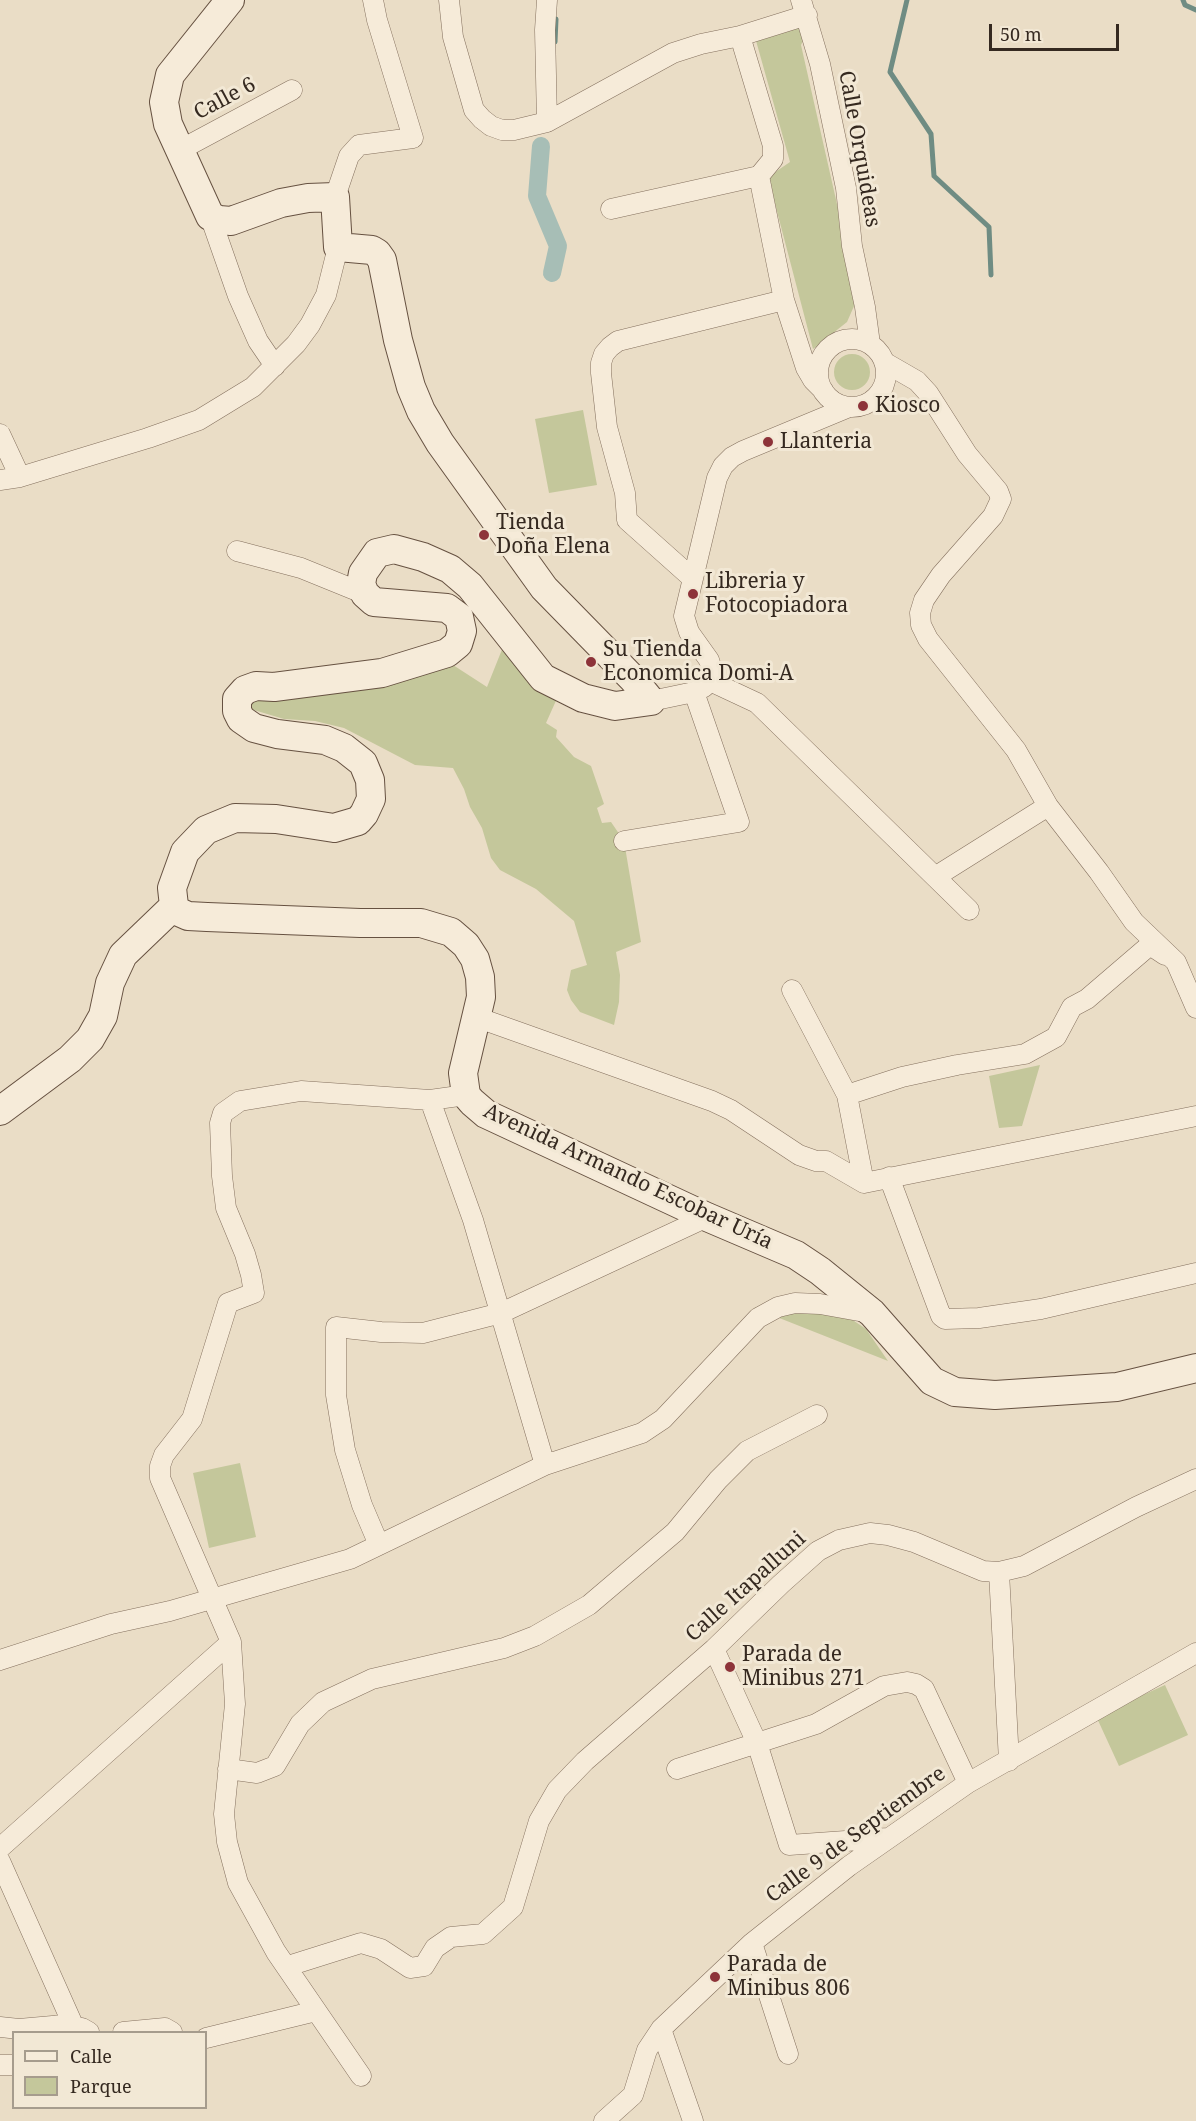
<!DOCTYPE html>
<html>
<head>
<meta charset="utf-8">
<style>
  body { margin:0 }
  #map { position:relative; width:1196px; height:2121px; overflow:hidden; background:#eaddc6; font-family:"Noto Serif",serif }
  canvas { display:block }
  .legend { position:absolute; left:12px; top:2031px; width:195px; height:78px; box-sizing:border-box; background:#f2e8d5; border:2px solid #a69c8d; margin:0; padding:8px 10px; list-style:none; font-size:18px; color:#352920 }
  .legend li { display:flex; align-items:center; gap:12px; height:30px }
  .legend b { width:30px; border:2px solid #a69c8d }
  .scale { position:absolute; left:989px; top:24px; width:130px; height:27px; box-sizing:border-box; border:3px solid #352920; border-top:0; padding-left:8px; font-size:18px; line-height:21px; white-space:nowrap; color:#352920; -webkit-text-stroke:4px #f2e8d5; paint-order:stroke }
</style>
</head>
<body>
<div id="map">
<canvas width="1196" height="2121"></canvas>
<ul class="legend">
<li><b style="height:8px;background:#f6ebd9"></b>Calle</li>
<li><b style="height:16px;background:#c4c79b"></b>Parque</li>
</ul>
<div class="scale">50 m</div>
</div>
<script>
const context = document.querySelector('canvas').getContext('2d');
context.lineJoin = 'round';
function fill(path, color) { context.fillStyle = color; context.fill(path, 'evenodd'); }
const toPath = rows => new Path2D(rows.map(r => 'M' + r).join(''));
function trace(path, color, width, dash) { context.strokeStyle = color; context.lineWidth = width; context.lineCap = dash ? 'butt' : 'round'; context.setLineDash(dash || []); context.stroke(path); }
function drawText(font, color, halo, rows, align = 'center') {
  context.font = font + ' "Noto Serif",serif'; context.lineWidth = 6; context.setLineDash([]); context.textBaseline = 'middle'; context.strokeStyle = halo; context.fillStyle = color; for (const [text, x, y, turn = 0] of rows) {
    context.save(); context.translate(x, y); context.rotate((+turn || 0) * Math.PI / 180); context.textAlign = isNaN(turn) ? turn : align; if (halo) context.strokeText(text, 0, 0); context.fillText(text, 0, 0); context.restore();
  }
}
fill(toPath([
  [790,20,807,33,801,45,858,297,847,322,813,349,768,177,790,162,753,30],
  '834 372a18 18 0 1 1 36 0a18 18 0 1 1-36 0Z',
  [583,410,597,485,549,493,535,419],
  [505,642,559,694,546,723,557,730,556,737,574,757,591,766,604,804,597,808,602,823,611,822,624,841,641,942,616,952,620,975,619,1002,614,1025,580,1012,571,1000,567,990,571,970,587,965,574,921,536,889,500,870,491,858,482,828,470,807,464,789,453,768,415,765,344,728,315,721,284,719,247,708,252,696,453,665,487,687],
  [1040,1065,1022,1126,999,1128,989,1076],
  [788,1295,829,1304,866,1329,888,1361,754,1308],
  [240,1463,256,1537,209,1548,193,1473],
  [1165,1685,1188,1735,1119,1766,1096,1716]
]), '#c4c79b');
trace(toPath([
  [907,0,890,72,931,134,934,176,989,227,991,275],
  [1183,0,1185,5,1196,10],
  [555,42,556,19]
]), '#6f8c83', 5);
trace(toPath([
  [541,146,537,196,558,246,552,273]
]), '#a7beb6', 18);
const street = toPath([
  [449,0,453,37,474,110,482,119,491,126,502,130,514,130,547,122,673,53,701,44,740,36,773,146,773,159,759,176,784,300,806,368,813,380,823,390],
  [801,0,820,64,846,188,852,246,865,307,870,344],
  [740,36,807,15],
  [547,122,545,30,547,0],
  [180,150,292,90],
  [335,197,349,156,359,145,413,138,377,20,373,0],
  [611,209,759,176],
  [210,216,238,296,258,341,275,366],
  '818 373a34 34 0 1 1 68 0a34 34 0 1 1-68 0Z',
  [884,362,917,381,928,393,967,454,998,491,1001,499,993,516,941,575,924,600,920,613,921,625,928,639,1016,750,1048,806,1099,872,1134,922,1176,962,1196,1008],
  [0,434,20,477],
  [0,480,20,477,148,438,199,420,253,387,296,344,310,325,326,295,338,247],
  [237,551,301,568,365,594],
  [692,578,627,520,625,493,607,427,601,373,601,363,604,354,610,347,618,341,784,300],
  [710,681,757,703,969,910],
  [651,701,694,692,704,687,710,681,713,673,709,660,689,632,684,616,717,478,723,466,732,457,743,451,849,407],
  [624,841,739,822,694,692],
  [935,877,1048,806],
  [792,990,847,1095,864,1183],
  [476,1017,712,1101,731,1110,799,1155,816,1161,826,1161,864,1183,1196,1116],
  [847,1095,902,1077,957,1065,1025,1054,1056,1037,1072,1007,1087,999,1150,945,1165,955],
  [430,1100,473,1220,545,1465],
  [889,1177,941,1316,945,1319,979,1318,1041,1309,1196,1273],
  [379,1545,362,1505,345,1450,336,1395,336,1327,381,1332,423,1333,501,1313,707,1217],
  [999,1572,1009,1761],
  [714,1649,757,1743,789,1845,888,1838],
  [0,1660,111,1624,170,1611,350,1559,545,1465,642,1433,663,1419,758,1318,778,1307,795,1303,820,1304,870,1313],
  [228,1769,257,1773,275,1766,300,1724,323,1702,372,1679,504,1648,535,1636,589,1605,675,1532,718,1480,747,1451,817,1415],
  [677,1769,816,1724,884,1686,907,1682,916,1684,924,1689,968,1783],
  [0,1848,231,1642],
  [0,1861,74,2027],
  [752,1943,788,2054],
  [288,1966,361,1943,381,1949,410,1968,424,1966,435,1948,451,1937,483,1934,513,1907,539,1821,557,1790,585,1761,714,1649,781,1584,818,1551,839,1540,870,1533,888,1535,914,1542,983,1571,999,1572,1024,1566,1136,1507,1196,1479],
  [0,2027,19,2029,64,2025,82,2028,89,2032],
  [661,2029,693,2121],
  [123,2032,165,2028,172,2032],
  [206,2038,316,2011],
  [0,2065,14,2065],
  [361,2076,276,1952,238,1883,227,1842,224,1814,235,1704,231,1642,160,1478,160,1466,164,1455,192,1419,228,1303,254,1293,251,1275,245,1254,226,1208,222,1176,220,1123,223,1113,240,1101,301,1091,430,1100,466,1095],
  [604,2121,633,2095,647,2050,661,2029,752,1943,849,1866,968,1783,1196,1653]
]);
const secondary = toPath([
  [174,906,172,888,185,852,206,830,235,818,276,819,334,828,358,821,364,814,371,799,370,780,363,763,344,748,325,740,277,734,254,728,241,719,237,711,237,699,245,690,256,686,274,687,382,673,447,653,458,644,462,631,459,617,447,608,374,602,365,594,361,584,363,573,377,553,394,549,423,557,450,569,470,586,543,678,583,698,615,706,651,701,633,679,544,588,440,443,421,411,411,387,398,340,382,260,377,253,372,250,338,247,335,197,308,198,281,203,231,221,219,220,210,216,168,124,164,102,170,75,230,0],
  [174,906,179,912,188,916,207,917,360,923,421,923,451,932,466,945,475,959,480,977,481,997,463,1073,466,1095,472,1102,486,1114,707,1217,796,1255,820,1271,872,1313,932,1381,955,1392,995,1395,1117,1387,1196,1368],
  [0,1111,70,1059,90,1039,103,1016,110,983,123,955,174,906]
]);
trace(street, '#84705e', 21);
trace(secondary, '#665141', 30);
trace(street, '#f6ebd9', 20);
trace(secondary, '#f6ebd9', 28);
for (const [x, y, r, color] of [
  [863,406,6,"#8d3339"],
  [768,442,6,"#8d3339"],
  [484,535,6,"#8d3339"],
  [693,594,6,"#8d3339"],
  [591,662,6,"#8d3339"],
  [730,1667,6,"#8d3339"],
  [715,1977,6,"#8d3339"]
]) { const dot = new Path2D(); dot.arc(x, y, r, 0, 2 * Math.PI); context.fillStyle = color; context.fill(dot); trace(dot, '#f2e8d5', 2); }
drawText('21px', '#352920', '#f2e8d5', [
  ["Calle 6",225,99,-28],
  ["Calle Orquideas",859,149,80],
  ["Avenida Armando Escobar Uría",628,1177,25],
  ["Calle Itapalluni",746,1587,-42],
  ["Calle 9 de Septiembre",856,1835,-36]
]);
drawText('21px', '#352920', '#f2e8d5', [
  ["Kiosco",875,406],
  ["Llanteria",780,442],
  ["Tienda",496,523],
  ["Doña Elena",496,547],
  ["Libreria y",705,582],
  ["Fotocopiadora",705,606],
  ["Su Tienda",603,650],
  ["Economica Domi-A",603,674],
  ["Parada de",742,1655],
  ["Minibus 271",742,1679],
  ["Parada de",727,1965],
  ["Minibus 806",727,1989]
], 'left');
</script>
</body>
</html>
